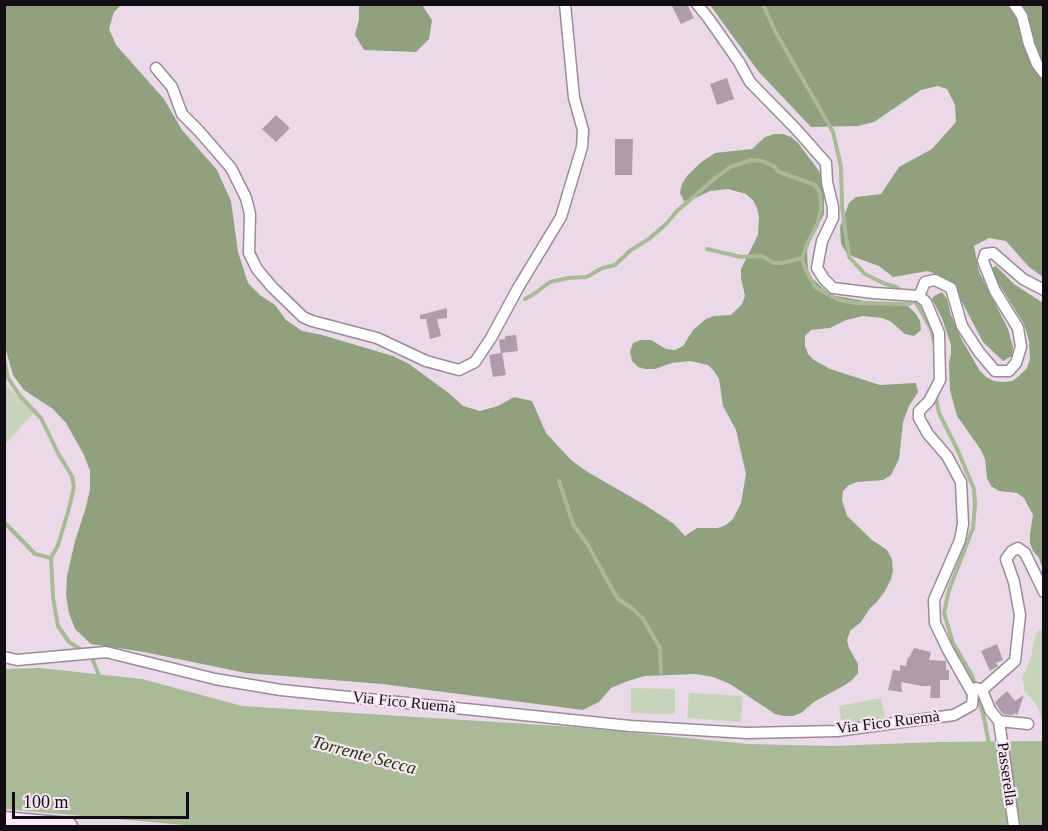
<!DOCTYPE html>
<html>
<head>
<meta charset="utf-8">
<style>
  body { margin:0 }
  #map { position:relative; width:1048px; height:831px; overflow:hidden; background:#ead9e7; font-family:Georgia,serif }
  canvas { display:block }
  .frame { position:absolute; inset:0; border:6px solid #120d12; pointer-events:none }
  .scale { position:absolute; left:12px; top:792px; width:177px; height:27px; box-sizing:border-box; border:3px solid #120d12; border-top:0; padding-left:8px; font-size:18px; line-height:21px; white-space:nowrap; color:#120d12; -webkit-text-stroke:4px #f7e6f4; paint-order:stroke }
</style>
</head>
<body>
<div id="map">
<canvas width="1048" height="831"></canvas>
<div class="frame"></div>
<div class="scale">100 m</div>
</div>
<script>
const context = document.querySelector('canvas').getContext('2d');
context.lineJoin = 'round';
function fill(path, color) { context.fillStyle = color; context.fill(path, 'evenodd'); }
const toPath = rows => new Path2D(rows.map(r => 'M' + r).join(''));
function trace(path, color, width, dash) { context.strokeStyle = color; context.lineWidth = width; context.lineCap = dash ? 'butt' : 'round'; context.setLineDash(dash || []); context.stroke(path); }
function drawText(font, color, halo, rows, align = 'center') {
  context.font = font + ' Georgia,serif'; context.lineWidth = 4.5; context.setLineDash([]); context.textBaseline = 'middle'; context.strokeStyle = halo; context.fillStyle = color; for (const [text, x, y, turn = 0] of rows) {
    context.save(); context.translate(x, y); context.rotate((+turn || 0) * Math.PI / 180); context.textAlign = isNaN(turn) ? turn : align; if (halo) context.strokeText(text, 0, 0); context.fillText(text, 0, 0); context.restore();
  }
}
fill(toPath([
  [5,372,7,386,34,413,5,444],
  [1043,628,1043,727,1039,709,1035,703,1025,692,1022,678,1031,658,1035,636,1039,630],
  [631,688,675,689,675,714,631,713],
  [689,693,743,696,741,722,687,718],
  [881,698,885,717,842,725,839,706]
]), '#c7d4bb');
fill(toPath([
  [4,5,121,5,114,12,109,29,116,45,164,99,182,130,217,170,231,201,238,252,248,283,261,296,275,305,286,320,302,331,322,335,393,356,409,364,450,394,463,406,480,411,498,406,514,397,532,401,546,433,571,460,586,471,645,505,674,524,685,536,697,528,718,528,726,525,733,519,741,503,746,474,736,430,723,406,719,379,714,371,708,365,690,361,672,363,655,369,646,369,638,367,632,361,630,352,633,343,641,340,651,340,666,349,675,350,683,346,693,330,706,319,714,316,731,315,742,304,745,296,741,278,741,269,758,235,759,217,757,208,753,200,746,194,728,189,710,191,693,199,684,201,680,193,682,184,687,176,700,163,715,153,752,149,765,137,774,134,783,134,791,137,798,143,819,171,824,187,824,214,808,244,807,252,808,270,812,278,830,295,865,301,901,304,909,307,916,314,920,321,921,330,914,336,905,334,890,321,882,318,863,316,846,320,830,328,811,330,805,336,805,346,808,354,814,360,830,369,880,385,916,383,918,392,909,406,903,422,899,459,891,475,883,480,857,482,849,485,843,491,842,500,847,516,872,540,887,550,892,559,893,571,891,579,885,591,876,603,870,608,861,622,850,631,847,640,849,648,858,664,858,673,852,680,845,685,814,702,801,713,793,716,784,716,775,714,730,684,713,677,695,674,645,676,628,681,611,688,599,702,583,710,382,684,246,673,144,652,91,644,75,629,69,613,66,595,67,576,75,541,86,507,90,489,90,471,84,455,66,423,53,409,24,390,13,375,5,347],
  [359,5,422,5,432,20,429,39,416,52,364,50,355,35,359,19],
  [710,5,1043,5,1043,277,1029,267,1006,241,989,238,974,246,979,272,1008,329,1013,347,1012,356,1003,361,983,342,951,281,928,271,893,277,879,266,854,257,846,252,841,244,840,227,849,203,856,197,881,194,899,167,932,149,956,122,955,105,947,89,938,86,921,90,874,122,858,126,811,127,758,71],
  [996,266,1014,284,1043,303,1043,570,1039,558,1033,551,1030,543,1030,534,1033,515,1024,498,1017,493,999,491,991,486,987,478,985,459,981,450,957,416,950,390,949,363,951,354,951,345,942,318,932,299,934,296,942,292,947,299,951,315,962,340,980,371,986,377,994,381,1003,382,1012,381,1019,376,1027,368,1030,359,1029,341,1024,324,994,276,992,268]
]), '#90a17f');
fill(toPath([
  [40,668,142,679,242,706,575,727,748,744,832,746,940,742,1043,741,1043,826,195,826,5,809,4,669]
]), '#a9ba98');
trace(toPath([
  [763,4,775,31,833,132,841,167,842,207,849,257,865,274,883,283,896,287,903,292],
  [707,249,741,257,762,256,774,263,782,263,802,258],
  [911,298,915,301,931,329,935,344],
  [525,299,534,294,550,282,568,278,587,277,602,268,615,265,631,250,649,239,667,223,677,211,714,179,730,167,751,160,762,161,774,166,779,172,815,185,820,193,821,209,817,225,809,240,802,258,805,268,815,287,838,300,856,303,909,304,915,301],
  [4,358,8,378,20,396,41,418,59,455,72,476,74,487,68,512,58,545,51,558,53,597,58,626,69,642,83,651],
  [935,393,939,413,958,451,974,489,975,504,973,528,949,590,944,613,953,643,972,675,985,722,989,745],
  [559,481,573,524,588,545,613,591,618,599,633,609,643,619,660,648,661,673],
  [4,522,35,554,51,558],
  [89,656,92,658,100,678]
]), '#a9ba98', 4);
fill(toPath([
  [671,4,687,4,694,18,681,24],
  [727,78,734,99,717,105,710,84],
  [276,115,290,128,276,142,262,129],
  [615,139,633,139,632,175,615,175],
  [447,308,447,318,437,319,441,336,430,339,426,319,420,319,420,315],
  [516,335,518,351,502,353,506,375,493,377,489,355,501,353,499,340,505,339,505,336],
  [997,644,1003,660,996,663,998,666,990,671,981,651],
  [914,648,931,652,929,660,946,661,946,670,949,670,949,680,940,680,940,698,930,698,931,686,922,686,901,682,902,692,888,690,893,670,900,671,900,665,906,666,908,657,909,658],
  [1007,691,1015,701,1024,695,1017,715,1014,713,1013,715,1003,714,997,706,995,702]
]), '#ad9daa');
const street = toPath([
  [1014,4,1022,16,1029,44,1037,64,1044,73],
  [156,68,172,87,182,114,199,131,231,168,246,198,250,214,249,253,257,269,272,287,303,317,312,321,377,338,426,361,459,370,475,362,491,338,518,288,561,217,582,147,583,130,574,98,565,4],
  [919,296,925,282,935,280,951,288,962,326,979,352,995,371,1009,371,1016,363,1021,347,1018,328,995,291,983,261,985,254,993,253,1023,279,1044,290],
  [4,657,17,660,106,652,215,679,281,690,630,726,747,733,837,731,954,715,972,705,973,694,948,650,935,623,934,600,960,540,963,524,961,482,947,456,928,434,919,418,919,411,929,401,940,380,939,333,926,302,919,296,874,293,833,288,824,279,817,268,822,241,833,218,833,207,827,182,826,163,796,129,750,82,739,62,709,19,697,4],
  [976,688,982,690,990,710,999,721,1028,724],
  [982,690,1015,661,1020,615,1014,582,1006,559,1012,551,1018,548,1025,553,1044,592],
  [999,721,1014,826]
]);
const secondary = toPath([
  [4,820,69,826]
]);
trace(street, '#9b8b98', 13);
trace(secondary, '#9b8b98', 19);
trace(street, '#fff', 10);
trace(secondary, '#ffe6fc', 16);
drawText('16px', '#120d12', '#f7e6f4', [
  ["Via Fico Ruemà",404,703,6],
  ["Via Fico Ruemà",888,723,-7],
  ["Passerella",1006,774,82]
]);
drawText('italic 18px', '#213600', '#f7e6f4', [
  ["Torrente Secca",364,756,15]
]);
</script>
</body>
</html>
